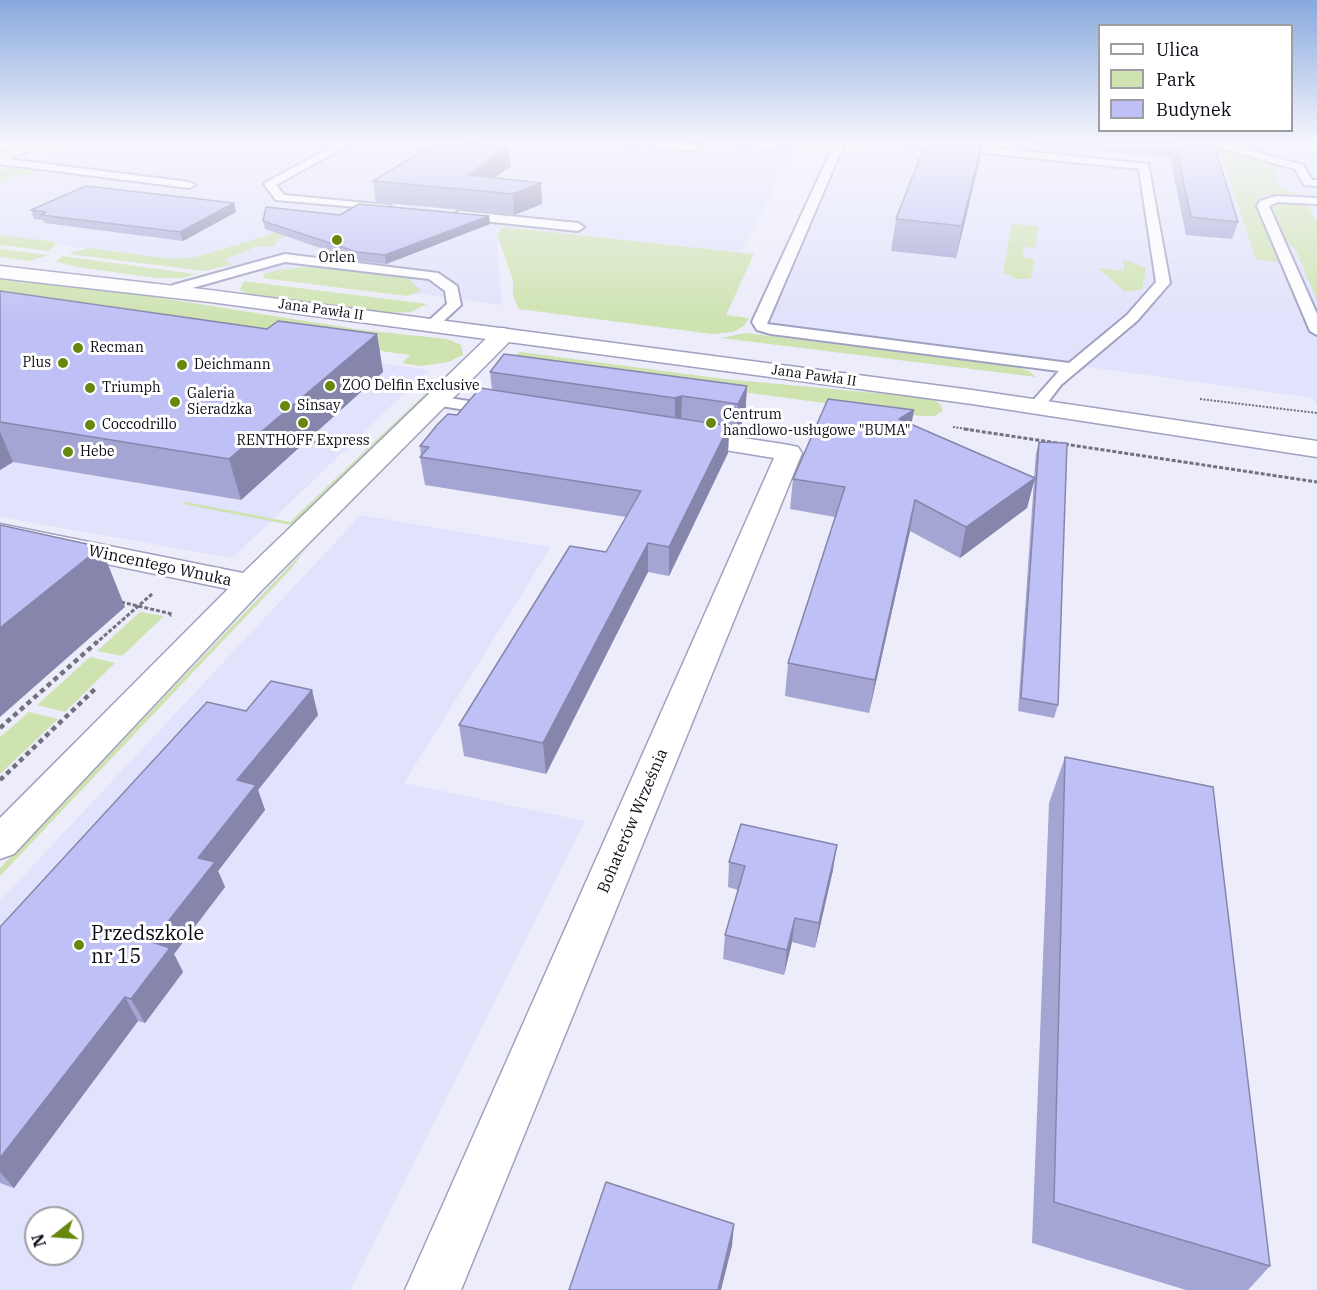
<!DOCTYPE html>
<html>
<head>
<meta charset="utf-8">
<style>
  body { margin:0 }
  #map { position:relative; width:1317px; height:1290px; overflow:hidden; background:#ececfa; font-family:"IBM Plex Serif",serif }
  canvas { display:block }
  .legend { position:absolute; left:1098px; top:24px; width:195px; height:108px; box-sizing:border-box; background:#fff; border:2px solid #9d9da2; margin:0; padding:8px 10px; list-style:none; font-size:18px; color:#0b0b16 }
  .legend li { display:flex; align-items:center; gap:12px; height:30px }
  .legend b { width:30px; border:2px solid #9d9da2 }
  .north { position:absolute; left:24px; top:1206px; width:60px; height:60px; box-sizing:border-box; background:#fff; border:2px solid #9d9da2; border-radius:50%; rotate:253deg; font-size:16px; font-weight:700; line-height:24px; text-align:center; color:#0b0b16 }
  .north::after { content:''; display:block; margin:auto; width:21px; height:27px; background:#66890d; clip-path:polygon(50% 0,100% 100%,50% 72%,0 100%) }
</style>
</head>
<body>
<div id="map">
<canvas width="1317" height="1290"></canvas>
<ul class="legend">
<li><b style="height:8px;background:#fff"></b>Ulica</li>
<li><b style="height:16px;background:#cee3b0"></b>Park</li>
<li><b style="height:16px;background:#bfc0f5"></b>Budynek</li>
</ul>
<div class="north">N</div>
</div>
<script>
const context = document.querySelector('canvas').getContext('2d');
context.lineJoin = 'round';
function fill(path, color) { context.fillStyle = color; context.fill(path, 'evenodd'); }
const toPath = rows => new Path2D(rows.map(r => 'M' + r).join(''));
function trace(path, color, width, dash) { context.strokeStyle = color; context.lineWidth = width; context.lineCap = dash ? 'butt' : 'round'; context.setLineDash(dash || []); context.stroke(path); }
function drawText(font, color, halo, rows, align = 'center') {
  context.font = font + ' "IBM Plex Serif",serif'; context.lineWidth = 6; context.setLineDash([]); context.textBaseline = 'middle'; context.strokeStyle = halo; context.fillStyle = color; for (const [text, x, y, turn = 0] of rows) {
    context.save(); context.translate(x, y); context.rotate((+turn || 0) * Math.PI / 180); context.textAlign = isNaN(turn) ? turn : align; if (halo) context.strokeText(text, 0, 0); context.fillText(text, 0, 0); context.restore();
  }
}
fill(toPath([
  [83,142,782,142,796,145,740,254,496,228,502,305,0,237,0,175],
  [863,142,1236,142,1317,148,1317,404,1313,398,770,323,844,152,855,153],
  [0,306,429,370,232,558,0,517],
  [361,515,551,547,404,783,585,821,350,1290,0,1290,0,901],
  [36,1218,72,1218,72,1254,36,1254]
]), '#e1e2fb');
fill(toPath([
  [1220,148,1271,163,1275,166,1278,187,1293,192,1317,194,1272,194,1261,197,1256,203,1278,262,1256,260],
  [10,166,35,168,39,172,19,176,0,184,0,170],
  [1284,204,1308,206,1317,222,1317,300,1296,251,1282,235,1271,209,1272,206],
  [311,211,442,225,333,220,281,238,272,247,258,246,224,260,233,264,204,271,68,254,88,248,172,259,196,257,269,235],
  [1012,224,1038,226,1035,248,1024,247,1023,257,1034,259,1031,279,1016,279,1003,272],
  [503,227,754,254,726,315,749,318,744,326,733,332,712,334,519,309,513,296,513,280,497,235],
  [0,235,56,242,53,243,56,245,48,251,0,245],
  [0,249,48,255,30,261,0,257],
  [62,256,196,274,182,278,157,278,83,268,56,262],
  [1123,259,1146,268,1142,289,1125,292,1098,268,1124,271],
  [316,266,401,276,410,280,421,291,407,296,263,278,264,274,278,270],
  [0,277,105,289,362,330,447,339,461,345,463,355,448,362,421,366,402,363,410,355,0,297],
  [244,281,427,304,411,312,384,313,248,294,240,290],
  [746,333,1016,367,1029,371,1036,377,721,338],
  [521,352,724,379,930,398,939,403,943,410,935,416,920,416,514,361,508,358],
  [444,378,426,401,248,568,246,568,291,525,183,504,186,502,290,522,427,392,410,389],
  [304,551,291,569,0,876,0,868],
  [140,612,164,616,122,656,97,651],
  [90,657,115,663,65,712,37,705],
  [29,712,58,719,0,774,0,737]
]), '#cee3b0');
const service = toPath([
  [342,142,354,142,276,185,284,195,387,205,391,206,391,210,276,200,264,184,266,182,342,142],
  [622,142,662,142,698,145,703,148,698,151,627,145,622,142],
  [728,142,774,143,798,142,774,149,733,145,728,142],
  [835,142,845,142,767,324,1069,363,1127,315,1156,282,1139,169,906,145,901,142,935,142,1148,164,1170,283,1137,321,1061,385,1042,410,1036,411,1028,406,1059,371,771,334,757,330,752,322,835,142],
  [1220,142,1303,165,1312,180,1317,180,1317,186,1304,185,1295,169,1216,147,1216,143,1220,142],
  [0,158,189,182,195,185,189,188,0,164,0,158],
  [1276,196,1317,198,1317,204,1277,202,1269,206,1317,314,1317,335,1310,331,1257,206,1260,201,1276,196],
  [459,211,578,223,584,227,578,231,455,218,453,215,459,211],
  [285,254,438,273,457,286,461,305,436,328,431,329,424,325,447,304,445,291,429,279,285,262,178,292,171,288,173,285,285,254],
  [435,396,496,405,504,410,496,415,429,404,427,401,435,396]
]);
const minor = toPath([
  [29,142,49,142,0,163,0,153,29,142],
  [503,328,511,330,514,335,511,340,261,591,14,854,0,859,0,818,228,589,0,542,0,524,243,573,495,330,503,328],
  [685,429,789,445,798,447,802,453,461,1290,405,1290,774,458,676,442,672,437,676,432,685,429]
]);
const secondary = toPath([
  [0,266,210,290,972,390,1317,441,1317,457,972,404,210,302,0,278,0,266]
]);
trace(service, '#a0a0c1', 4);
trace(minor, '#a0a0c1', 3);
trace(secondary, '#a0a0c1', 3);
trace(toPath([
  [1200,399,1317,413],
  [953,427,974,430]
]), '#72727f', 2, [2, 1.5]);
trace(toPath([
  [964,429,1317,482],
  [307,441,330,445],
  [121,602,172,614,170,616],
  [95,644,152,594]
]), '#72727f', 3, [4, 2]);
trace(toPath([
  [0,728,97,642],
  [0,780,96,688]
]), '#72727f', 4.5, [5, 4]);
fill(service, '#fff');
fill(minor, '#fff');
fill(secondary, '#fff');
fill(toPath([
  [683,142,711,142,707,146,698,143],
  [926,142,990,142,984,142,983,145,956,258,891,251,896,219],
  [1028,142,1213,142,1238,222,1232,239,1186,235,1170,157,1027,145],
  [511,166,494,178,542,204,514,215,376,202,373,181],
  [234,203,236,212,183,241,44,223,43,220,34,219,31,210],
  [340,215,489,216,490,224,386,264,358,261,265,229,263,221],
  [0,291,267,329,377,334,383,372,241,500,13,462,0,470],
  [490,372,747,386,745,416,736,435,729,434,728,453,669,576,648,572,546,774,464,756,459,725,606,552,626,517,425,485,420,457,421,456,420,446,457,415,492,390],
  [911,425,1034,478,1036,453,1039,442,1058,705,1054,718,1018,711,1034,480,1027,508,960,558,910,531,869,713,785,696,788,663,835,517,790,509,793,479],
  [246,711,318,715,258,790,265,810,218,871,225,887,174,954,183,972,145,1023,138,1021,14,1188,0,1183,0,927],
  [1065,757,1270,1266,1248,1290,1186,1290,1032,1243,1049,803],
  [729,862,833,870,815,948,792,942,784,975,723,959,725,935,738,890,728,887]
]), '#a4a5d3');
fill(toPath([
  [982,142,983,142,981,155,956,258,962,226],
  [509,146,511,166,477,190,468,175],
  [541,183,542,204,514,215,513,194],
  [234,203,236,212,183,241,180,232],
  [489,216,490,224,386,264,385,255],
  [377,334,383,372,241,500,229,459],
  [747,386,745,416,736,435,738,404],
  [682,396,681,427,675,429,675,398],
  [914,410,909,438,899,419],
  [729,426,728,453,669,576,669,547],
  [0,432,13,462,0,470],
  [1035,478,1027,508,960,558,966,527],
  [915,500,910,531,869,713,875,680],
  [648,543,648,572,546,774,543,743],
  [101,547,125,607,0,717,0,628],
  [312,690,318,715,258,790,265,810,218,871,225,887,174,954,183,972,145,1023,131,999,152,942,198,858,237,780],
  [837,845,833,870,815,948,819,923],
  [795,918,792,942,784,975,787,950],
  [125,997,138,1021,14,1188,0,1172,0,1158],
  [734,1224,732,1246,721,1290,718,1290]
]), '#8686ac');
const building = toPath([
  [437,142,462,142,509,146,468,175,541,183,513,194,373,181,437,142],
  [926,142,982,142,962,226,896,219,926,142],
  [1175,142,1213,142,1238,222,1191,217,1175,142],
  [86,186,234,203,180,232,41,215,46,212,31,210,86,186],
  [359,204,489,216,385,255,357,252,263,221,266,207,340,215,359,204],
  [0,291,267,329,278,321,377,334,229,459,0,422,0,291],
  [504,354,747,386,738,404,682,396,675,398,490,372,504,354],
  [480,388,729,426,669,547,648,543,543,743,459,725,570,546,606,552,641,491,420,457,429,447,420,446,437,425,448,414,457,415,480,388],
  [828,399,914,410,899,419,1035,478,966,527,915,500,875,680,788,663,845,487,793,479,828,399],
  [1039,442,1067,443,1058,705,1021,698,1039,442],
  [0,525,101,547,0,628,0,525],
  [271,681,312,690,237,780,256,785,198,858,215,862,152,942,170,948,131,999,125,997,0,1158,0,927,207,702,246,711,271,681],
  [1065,757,1213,787,1270,1266,1054,1202,1065,757],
  [741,824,837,845,819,923,795,918,787,950,725,935,745,866,729,862,741,824],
  [606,1182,734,1224,718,1290,569,1290,606,1182]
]);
fill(building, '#bfc0f5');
trace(building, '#8686ac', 1.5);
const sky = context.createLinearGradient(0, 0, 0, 322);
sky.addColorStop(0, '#88a9dd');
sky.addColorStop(0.44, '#f6f6fd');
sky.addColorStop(1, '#f6f6fd00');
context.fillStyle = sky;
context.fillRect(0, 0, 1317, 322);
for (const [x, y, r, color] of [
  [337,240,6,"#66890d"],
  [78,348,6,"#66890d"],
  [63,363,6,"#66890d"],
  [182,365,6,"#66890d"],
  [330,386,6,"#66890d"],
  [90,388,6,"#66890d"],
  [175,402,6,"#66890d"],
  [285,406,6,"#66890d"],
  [303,423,6,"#66890d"],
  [711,423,6,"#66890d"],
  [90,425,6,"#66890d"],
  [68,452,6,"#66890d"],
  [79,945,6,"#66890d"]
]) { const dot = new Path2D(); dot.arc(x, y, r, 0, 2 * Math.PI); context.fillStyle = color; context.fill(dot); trace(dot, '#fff', 2); }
drawText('14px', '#0b0b16', '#fff', [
  ["Orlen",337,258,"center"],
  ["Recman",90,348],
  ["Plus",51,363,"right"],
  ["Deichmann",194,365],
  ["ZOO Delfin Exclusive",342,386],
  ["Triumph",102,388],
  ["Galeria",187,394],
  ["Sieradzka",187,410],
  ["Sinsay",297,406],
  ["Centrum",723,415],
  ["handlowo-usługowe \"BUMA\"",723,431],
  ["Coccodrillo",102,425],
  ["RENTHOFF Express",303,441,"center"],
  ["Hebe",80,452]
], 'left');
drawText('14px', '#0b0b16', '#fff', [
  ["Jana Pawła II",321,310,8],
  ["Jana Pawła II",814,376,8]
]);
drawText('16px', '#0b0b16', '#fff', [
  ["Wincentego Wnuka",160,566,12],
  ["Bohaterów Września",633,821,-67]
]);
drawText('20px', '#0b0b16', '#fff', [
  ["Przedszkole",91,934],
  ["nr 15",91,957]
], 'left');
</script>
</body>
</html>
